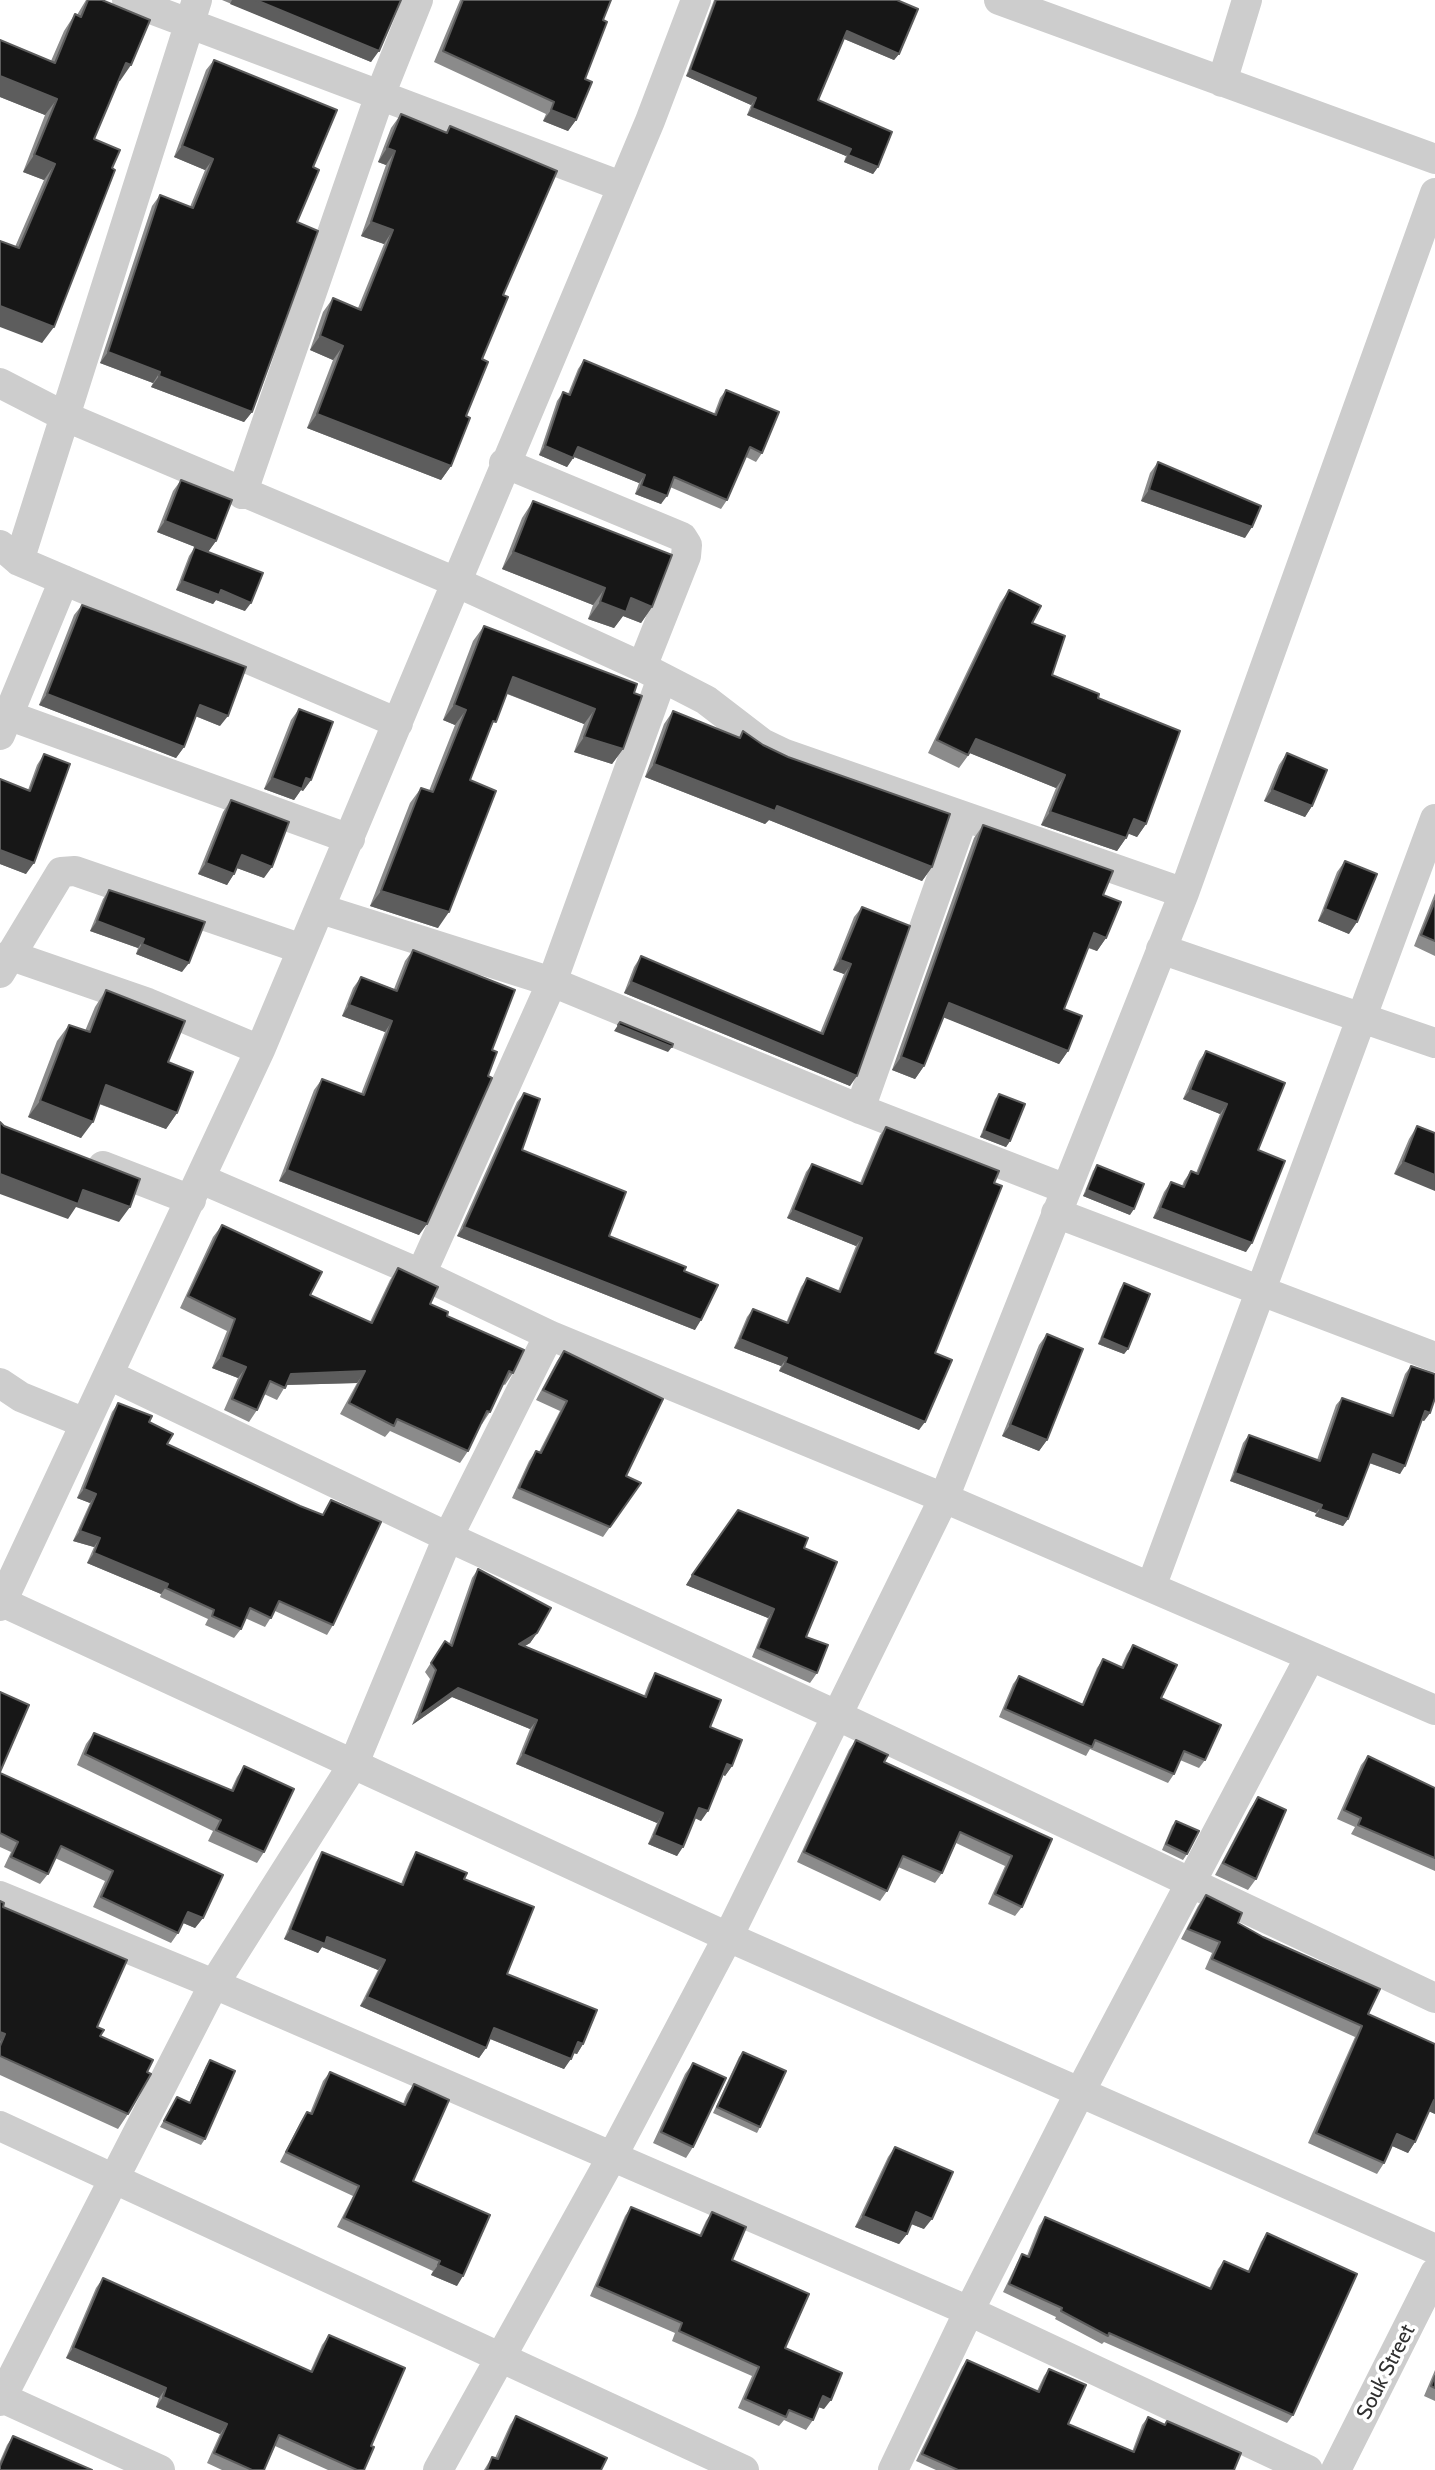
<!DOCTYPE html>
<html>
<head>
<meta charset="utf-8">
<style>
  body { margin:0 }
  canvas { display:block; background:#fff }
</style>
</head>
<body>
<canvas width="1435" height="2470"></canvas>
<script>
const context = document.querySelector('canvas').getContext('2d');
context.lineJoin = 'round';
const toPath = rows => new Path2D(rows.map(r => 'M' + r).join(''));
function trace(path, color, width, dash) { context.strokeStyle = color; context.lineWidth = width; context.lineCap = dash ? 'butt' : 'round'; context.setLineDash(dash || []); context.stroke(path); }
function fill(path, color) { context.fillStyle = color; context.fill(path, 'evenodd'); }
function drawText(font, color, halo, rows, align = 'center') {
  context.font = font + ' Cabin,sans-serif'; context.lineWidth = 7; context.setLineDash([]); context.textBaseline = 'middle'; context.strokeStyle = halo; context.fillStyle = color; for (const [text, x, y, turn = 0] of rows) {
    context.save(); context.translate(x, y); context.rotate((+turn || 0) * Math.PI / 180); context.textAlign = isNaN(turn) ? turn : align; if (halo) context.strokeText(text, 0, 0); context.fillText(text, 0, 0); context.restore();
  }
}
trace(toPath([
  [127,0,621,186],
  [999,0,1435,159],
  [1222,82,1247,0],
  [0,383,64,416,456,582,642,667,706,700,762,743,785,754,1184,893],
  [504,463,682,537,687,545,686,556,642,667],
  [242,494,380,95,418,0],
  [0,545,19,561,398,723],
  [19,561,197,0],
  [10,716,350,839],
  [0,735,64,580],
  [321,909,552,982,860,1109,1066,1189],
  [1161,949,1435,1043],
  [9,955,148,1003,260,1050],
  [0,973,61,872,75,871,302,949],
  [860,1109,963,818],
  [103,1166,191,1200],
  [201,1179,421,1274,549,1335,944,1498,1435,1710],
  [1056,1213,1435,1357],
  [421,1274,552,982,662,678],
  [109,1375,448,1537,836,1715,1435,1998],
  [0,1383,21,1397,85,1423],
  [1151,1587,1435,819],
  [2,1602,728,1937,1435,2249],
  [0,1606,260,1050,650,121,696,0],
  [0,1896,214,1984,969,2311,1308,2470],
  [0,2126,744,2470],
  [0,2397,160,2470],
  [0,2401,214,1984,354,1763,448,1537,549,1335],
  [438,2470,613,2155,728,1937,944,1498,1184,893,1435,193],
  [893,2470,969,2311,1080,2092,1310,1657],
  [1336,2470,1435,2273]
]), '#cdcdcd', 30);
fill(toPath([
  [86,0,102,0,120,81,118,81,94,139,112,168,42,343,15,247,44,180,23,172,45,115,0,97,0,40,51,61,64,31,75,14,77,15],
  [222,0,401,0,371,62],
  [460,0,611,0,603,20,585,79,576,120,568,131,543,121,546,114,434,62],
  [714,0,897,0,899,54,894,60,844,39,818,100,878,167,873,174,844,162,846,156,747,115,751,105,686,76],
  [214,60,313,167,297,222,252,412,244,422,151,387,153,383,100,363,152,206,160,195,190,207,205,170,174,157,206,70],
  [401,114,446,132,450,126,503,295,482,359,451,466,441,480,307,428,333,360,310,350,323,312,333,298,358,308,384,244,361,236,386,165,378,162,391,128],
  [584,360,714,414,720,398,726,390,762,453,756,462,746,457,727,500,721,509,670,487,661,504,635,494,639,483,574,457,567,467,539,455,557,401,563,392,568,394,578,369],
  [1158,462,1245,538,1141,501,1150,473],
  [181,480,216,541,208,552,245,611,216,600,213,604,176,590,189,556,195,547,157,532,173,491],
  [533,501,652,607,641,623,623,616,614,628,588,619,593,605,502,569,522,518],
  [1009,590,1032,623,1052,675,1098,698,1146,824,1137,837,1128,833,1126,838,1117,851,1041,825,1056,788,970,753,959,768,928,753,1000,603],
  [82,605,220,726,195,716,184,747,176,758,39,705,74,615],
  [484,626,634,693,623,749,612,764,574,752,584,724,507,694,489,732,470,780,438,928,370,906,410,803,421,788,429,791,455,725,443,720,473,641],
  [299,709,311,780,303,791,301,790,294,800,264,789,291,720],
  [673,711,739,738,743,731,932,867,922,881,769,820,765,824,645,777,664,724],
  [1287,753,1312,806,1305,817,1264,801,1279,765],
  [44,754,26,874,0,864,0,779,28,790,37,765],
  [231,800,264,878,237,868,227,885,198,874,223,812],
  [983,825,1103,895,1106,938,1097,951,1088,948,1064,1009,1068,1051,1059,1064,944,1017,924,1066,915,1079,892,1070,974,838],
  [1345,861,1349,934,1318,921,1337,872],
  [109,890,182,972,136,954,138,948,90,931,103,899],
  [1435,893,1435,956,1414,946],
  [862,907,850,1086,624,993,634,967,641,956,820,1033,844,974,833,970,854,917],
  [413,950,492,1050,419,1235,279,1181,314,1090,322,1079,361,1094,385,1032,342,1016,353,988,361,977,394,989,405,961],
  [106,990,168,1062,177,1113,166,1129,99,1104,81,1138,28,1117,57,1041,69,1025,85,1031,95,1007],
  [1206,1051,1258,1150,1246,1252,1153,1218,1164,1192,1171,1182,1182,1186,1184,1181,1191,1171,1196,1173,1220,1114,1183,1099,1199,1061],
  [524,1093,522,1150,609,1236,684,1271,695,1330,457,1236,517,1102],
  [999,1094,1010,1141,1006,1147,980,1137,995,1099],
  [1417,1126,1435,1133,1394,1174,1409,1139],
  [886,1127,994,1183,935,1353,919,1430,779,1371,781,1366,734,1348,747,1317,753,1309,786,1323,801,1287,807,1278,838,1291,856,1246,787,1218,806,1172,812,1164,860,1183,880,1135],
  [1097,1165,1130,1215,1083,1196,1093,1171],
  [222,1225,310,1295,370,1322,390,1280,398,1268,430,1304,447,1316,513,1373,505,1385,503,1384,490,1412,482,1424,481,1424,468,1451,460,1463,390,1431,385,1437,340,1414,357,1383,286,1385,277,1400,264,1394,257,1410,249,1422,224,1410,238,1378,212,1368,227,1331,180,1308,213,1237],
  [1124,1283,1128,1349,1124,1354,1098,1344,1120,1289],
  [1047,1334,1047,1440,1039,1451,1002,1436,1039,1345],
  [564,1351,626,1476,641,1483,603,1537,512,1498,529,1461,536,1451,539,1452,560,1411,536,1400,557,1361],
  [1411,1366,1430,1413,1424,1421,1422,1420,1400,1474,1369,1463,1348,1519,1343,1526,1315,1516,1316,1513,1230,1481,1243,1443,1249,1435,1317,1460,1336,1405,1342,1398,1390,1416,1405,1374],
  [118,1403,149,1422,167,1444,300,1506,322,1515,331,1500,333,1625,327,1635,275,1611,265,1627,245,1618,241,1629,234,1638,205,1625,208,1619,160,1597,161,1594,87,1563,94,1547,73,1541,90,1503,77,1498,112,1412],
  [738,1510,804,1548,806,1637,817,1673,810,1683,752,1657,768,1618,686,1585],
  [478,1569,537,1633,530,1643,525,1646,644,1696,649,1683,655,1673,710,1727,732,1766,725,1776,723,1774,701,1821,695,1818,677,1856,648,1844,657,1823,516,1764,530,1729,452,1697,412,1725,430,1679,425,1672,445,1641,449,1644,472,1578],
  [1133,1645,1161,1698,1205,1760,1199,1768,1180,1760,1174,1774,1168,1783,1090,1749,1086,1756,999,1717,1013,1684,1019,1676,1082,1704,1097,1668,1103,1659,1121,1667,1127,1654],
  [94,1733,231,1790,237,1777,244,1766,264,1852,257,1863,208,1841,213,1831,77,1765,86,1744],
  [856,1740,884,1762,1052,1839,1022,1907,1015,1916,988,1904,1005,1866,956,1843,942,1873,935,1883,898,1867,887,1891,880,1901,797,1862,849,1750],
  [1368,1756,1435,1788,1435,1871,1351,1834,1355,1827,1337,1819,1361,1765],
  [0,1773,203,1918,195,1928,183,1923,178,1933,171,1943,93,1907,105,1881,55,1858,48,1874,40,1884,4,1867,11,1852,0,1847],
  [1258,1797,1256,1879,1248,1890,1215,1875,1250,1809],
  [1176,1821,1187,1854,1183,1860,1162,1850,1172,1826],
  [322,1852,401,1884,410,1862,416,1852,464,1879,507,1974,583,2044,577,2054,573,2053,564,2069,490,2039,486,2048,479,2058,360,2006,378,1970,322,1947,318,1953,284,1939,316,1862],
  [1206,1895,1238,1923,1368,2014,1435,2114,1429,2111,1415,2142,1408,2153,1392,2146,1384,2163,1377,2174,1308,2143,1355,2037,1205,1969,1212,1953,1181,1939,1198,1906],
  [0,1901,3,1907,97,2027,128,2114,118,2129,0,2075],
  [743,2052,760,2127,757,2133,713,2113,739,2057],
  [210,2060,205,2139,201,2145,160,2127,177,2097,189,2103,206,2066],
  [693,2063,693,2147,686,2158,653,2143,685,2074],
  [330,2072,403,2104,407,2094,414,2084,413,2181,457,2286,431,2275,433,2271,337,2227,353,2196,280,2162,301,2121,307,2112,310,2113,323,2081],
  [895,2147,924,2229,911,2224,907,2234,899,2244,855,2227,888,2157],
  [631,2207,699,2236,706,2221,712,2212,732,2260,824,2409,818,2407,813,2420,806,2430,784,2420,779,2426,738,2408,752,2376,672,2341,675,2333,590,2296,625,2216],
  [1045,2217,1209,2289,1218,2269,1224,2261,1248,2271,1261,2242,1267,2233,1293,2415,1287,2423,1104,2342,1102,2344,1055,2319,1056,2317,1003,2292,1017,2263,1022,2254,1027,2256,1039,2226],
  [103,2278,310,2372,322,2345,329,2335,371,2446,364,2470,328,2470,275,2446,264,2470,222,2470,207,2463,220,2434,156,2407,159,2398,66,2358,96,2288],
  [967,2360,1037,2391,1044,2376,1049,2369,1068,2424,1132,2452,1142,2425,1148,2417,1164,2425,1167,2421,1234,2470,936,2470,916,2461,962,2367],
  [1435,2370,1435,2401,1424,2396],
  [516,2416,601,2470,484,2470,492,2457,495,2458,510,2425],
  [13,2436,0,2470,0,2461,7,2445]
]), '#8b8b8b');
fill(toPath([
  [232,0,256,0,379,51,371,62,230,4],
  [847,31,899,54,894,60,842,38],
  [126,63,131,65,120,81,115,79],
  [690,70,756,98,751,105,686,76],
  [0,76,57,99,45,115,0,97],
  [752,108,851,149,846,156,747,115],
  [551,110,576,120,568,131,543,121],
  [182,146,213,159,205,170,174,157],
  [387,148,395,151,386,165,378,162],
  [34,155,55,164,44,180,23,172],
  [848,155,878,167,873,174,844,162],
  [371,222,393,230,384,244,361,236],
  [0,306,54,327,42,343,0,327],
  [320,336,343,346,333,360,310,350],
  [108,352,160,372,153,383,100,363],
  [159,376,252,412,244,422,151,387],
  [317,414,451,466,441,480,307,428],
  [545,446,573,458,567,467,539,455],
  [578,447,645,475,639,483,572,456],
  [641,486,667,496,661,504,635,494],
  [1149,490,1252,527,1245,538,1141,501],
  [165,521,216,541,208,552,157,532],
  [513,552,605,588,593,605,502,569],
  [182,581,221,590,251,603,245,611,216,600,213,604,176,590],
  [631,598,652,607,641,623,623,616,614,628,588,619,600,602],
  [513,677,595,709,584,724,503,692],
  [47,694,184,747,176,758,39,705],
  [200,705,228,716,220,726,193,715],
  [454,705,466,710,455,725,443,720],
  [584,737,623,749,612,764,574,752],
  [976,739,1065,775,1056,788,967,752],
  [654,764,777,806,932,867,922,881,769,820,765,824,645,777],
  [272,778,306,778,311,780,303,791,301,790,294,800,264,789],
  [1272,790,1312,806,1305,817,1264,801],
  [1050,812,1126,838,1117,851,1041,825],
  [1134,819,1146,824,1137,837,1124,832],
  [0,850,34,863,26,874,0,864],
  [242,855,272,867,264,878,234,867],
  [206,863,234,874,227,885,198,874],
  [381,891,449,912,438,928,370,906],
  [1325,909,1357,922,1349,934,1318,921],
  [97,921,144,939,138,948,90,931],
  [1094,933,1106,938,1097,951,1085,946],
  [142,944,189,963,182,972,136,954],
  [840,960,851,964,844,974,833,970],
  [631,982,857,1076,850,1086,624,993],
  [949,1003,1068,1051,1059,1064,940,1016],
  [349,1005,392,1021,385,1032,342,1016],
  [618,1025,672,1047,668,1052,614,1031],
  [901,1057,924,1066,915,1079,892,1070],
  [106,1085,177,1113,166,1129,95,1102],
  [1190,1090,1227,1104,1220,1114,1183,1099],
  [40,1101,93,1122,81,1138,28,1117],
  [984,1131,1010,1141,1006,1147,980,1137],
  [1403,1162,1435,1175,1435,1191,1394,1174],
  [287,1170,427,1224,419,1235,279,1181],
  [0,1174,83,1190,130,1207,119,1222,76,1207,68,1219,0,1194],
  [1087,1190,1134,1209,1130,1215,1083,1196],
  [1160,1208,1252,1243,1246,1252,1153,1218],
  [793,1210,862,1238,856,1246,787,1218],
  [464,1227,701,1320,695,1330,457,1236],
  [1102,1338,1128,1349,1124,1354,1098,1344],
  [740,1339,787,1358,781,1366,734,1348],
  [221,1357,246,1367,238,1378,212,1368],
  [785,1363,925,1422,919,1430,779,1371],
  [365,1371,357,1383,283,1385,291,1374],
  [1425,1411,1430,1413,1424,1421,1419,1419],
  [1010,1425,1047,1440,1039,1451,1002,1436],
  [1373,1454,1405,1466,1400,1474,1367,1462],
  [1235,1473,1322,1505,1316,1513,1230,1481],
  [84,1489,96,1494,90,1503,77,1498],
  [1320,1509,1348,1519,1343,1526,1315,1516],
  [80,1531,100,1538,94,1547,73,1541],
  [94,1553,168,1584,161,1594,87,1563],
  [692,1575,774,1609,768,1618,686,1585],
  [537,1633,530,1643,513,1653,519,1644],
  [458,1688,537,1720,530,1729,452,1697,412,1725,419,1716],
  [523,1754,663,1813,657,1823,516,1764],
  [727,1764,732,1766,725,1776,720,1773],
  [699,1808,708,1811,701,1821,693,1817],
  [654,1835,683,1847,677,1856,648,1844],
  [188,1912,203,1918,195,1928,181,1922],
  [290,1930,327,1937,385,1960,378,1970,322,1947,318,1953,284,1939],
  [367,1997,486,2048,479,2058,360,2006],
  [494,2028,571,2059,564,2069,488,2038],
  [0,2032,5,2034,0,2042],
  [578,2042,583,2044,577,2054,571,2052],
  [1434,2100,1435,2101,1435,2114,1426,2110],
  [1397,2134,1415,2142,1408,2153,1390,2145],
  [916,2212,932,2219,924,2229,909,2223],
  [863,2216,907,2234,899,2244,855,2227],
  [438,2265,463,2276,457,2286,431,2275],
  [73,2348,166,2388,159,2398,66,2358],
  [823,2396,831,2400,824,2409,816,2406],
  [163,2397,227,2424,220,2434,156,2407]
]), '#5d5d5d');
const building = toPath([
  [88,0,102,0,150,20,131,65,126,63,94,139,120,150,112,168,115,170,54,327,0,306,0,241,19,248,55,164,34,155,57,99,0,76,0,40,55,63,75,14,81,17,88,0],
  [256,0,401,0,379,51,256,0],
  [463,0,611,0,603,20,607,22,585,79,592,82,576,120,551,110,554,102,443,51,463,0],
  [716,0,897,0,918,9,899,54,847,31,818,100,892,132,878,167,848,155,851,149,752,108,756,98,690,70,716,0],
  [214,60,337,110,313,167,319,170,297,222,318,231,252,412,159,376,160,372,108,352,160,195,193,208,213,159,182,146,214,60],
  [401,114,447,133,450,126,557,171,503,295,508,297,482,359,488,362,466,416,470,418,451,466,317,414,343,346,320,336,333,298,361,310,393,230,371,222,395,151,387,148,401,114],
  [584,360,716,415,726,390,779,412,762,453,750,447,727,500,674,477,667,496,641,486,645,475,578,447,573,458,545,446,563,392,570,395,584,360],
  [1158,462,1261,506,1252,527,1149,490,1158,462],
  [181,480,232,500,216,541,165,521,181,480],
  [533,501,672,555,652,607,631,598,626,612,600,602,605,588,513,552,533,501],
  [195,547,263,573,251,603,221,590,219,595,182,581,195,547],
  [1009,590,1041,606,1032,623,1065,636,1052,675,1099,694,1098,698,1180,731,1146,824,1134,819,1126,838,1050,812,1065,775,976,739,968,755,937,740,1009,590],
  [82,605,246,667,228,716,200,705,184,747,47,694,82,605],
  [484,626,637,684,634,693,642,696,623,749,584,737,595,709,513,677,496,722,493,721,470,780,496,791,449,912,381,891,421,788,433,792,466,710,454,705,484,626],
  [299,709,333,722,311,780,306,778,302,789,272,778,299,709],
  [673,711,740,738,743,731,763,745,788,757,950,814,932,867,777,806,775,811,654,764,673,711],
  [1287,753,1327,770,1312,806,1272,790,1287,753],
  [44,754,70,764,34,863,0,850,0,779,30,791,44,754],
  [231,800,289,822,272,867,242,855,234,874,206,863,231,800],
  [983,825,1113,871,1103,895,1121,902,1106,938,1094,933,1064,1009,1082,1016,1068,1051,949,1003,924,1066,901,1057,983,825],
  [1345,861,1377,874,1357,922,1325,909,1345,861],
  [109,890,205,922,189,963,142,944,144,939,97,921,109,890],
  [1435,901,1435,941,1421,935,1435,901],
  [862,907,910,926,857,1076,631,982,641,956,823,1034,851,964,840,960,862,907],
  [413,950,515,990,492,1050,497,1052,488,1076,492,1078,427,1224,287,1170,322,1079,364,1095,392,1021,349,1005,361,977,397,991,413,950],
  [106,990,185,1021,168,1062,193,1072,177,1113,106,1085,93,1122,40,1101,69,1025,90,1032,106,990],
  [620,1022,673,1044,672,1047,618,1025,620,1022],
  [1206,1051,1285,1083,1258,1150,1285,1161,1252,1243,1160,1208,1171,1182,1184,1187,1191,1171,1198,1174,1227,1104,1190,1090,1206,1051],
  [524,1093,540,1099,522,1150,626,1192,609,1236,686,1267,684,1271,718,1285,701,1320,464,1227,524,1093],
  [999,1094,1025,1104,1010,1141,984,1131,999,1094],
  [0,1122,4,1126,140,1179,130,1207,83,1190,78,1204,0,1174,0,1122],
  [1417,1126,1435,1133,1435,1175,1403,1162,1417,1126],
  [886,1127,999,1171,994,1183,1002,1186,935,1353,952,1360,925,1422,785,1363,787,1358,740,1339,753,1309,788,1323,807,1278,840,1292,862,1238,793,1210,812,1164,862,1184,886,1127],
  [1097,1165,1144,1184,1134,1209,1087,1190,1097,1165],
  [222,1225,322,1272,310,1295,372,1323,398,1268,438,1287,430,1304,448,1312,447,1316,524,1350,513,1373,509,1371,490,1412,487,1411,468,1451,397,1419,394,1426,349,1403,365,1371,291,1374,285,1388,270,1381,257,1410,232,1399,246,1367,221,1357,235,1319,188,1296,222,1225],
  [1124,1283,1150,1294,1128,1349,1102,1338,1124,1283],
  [1047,1334,1083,1349,1047,1440,1010,1425,1047,1334],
  [564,1351,663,1399,626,1476,641,1483,610,1527,519,1488,536,1451,541,1453,567,1401,543,1390,564,1351],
  [1411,1366,1435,1374,1435,1398,1430,1413,1425,1411,1405,1466,1373,1454,1348,1519,1320,1509,1322,1505,1235,1473,1249,1435,1320,1461,1342,1398,1393,1416,1411,1366],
  [118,1403,152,1416,149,1422,173,1434,167,1444,300,1506,323,1515,331,1500,381,1522,333,1625,279,1601,271,1618,250,1608,241,1629,212,1616,214,1610,166,1588,168,1584,94,1553,100,1538,80,1531,96,1494,84,1489,118,1403],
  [738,1510,808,1538,804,1548,837,1562,806,1637,828,1645,817,1673,758,1648,774,1609,692,1575,738,1510],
  [478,1569,551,1608,537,1633,519,1644,646,1697,655,1673,721,1700,710,1727,742,1740,732,1766,727,1764,708,1811,699,1808,683,1847,654,1835,663,1813,523,1754,537,1720,458,1688,419,1716,436,1670,431,1663,445,1641,452,1646,478,1569],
  [1133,1645,1177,1665,1161,1698,1221,1725,1205,1760,1184,1751,1174,1774,1095,1740,1092,1747,1005,1709,1019,1676,1083,1705,1103,1659,1123,1668,1133,1645],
  [0,1692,29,1705,0,1772,0,1692],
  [94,1733,233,1791,244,1766,294,1789,264,1852,216,1830,221,1820,85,1754,94,1733],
  [856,1740,888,1755,884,1762,1052,1839,1022,1907,995,1894,1012,1856,960,1832,942,1873,903,1856,887,1891,804,1852,856,1740],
  [1368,1756,1435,1788,1435,1858,1358,1825,1361,1818,1344,1810,1368,1756],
  [0,1773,223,1875,203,1918,188,1912,178,1933,101,1897,113,1871,61,1846,48,1874,11,1857,18,1842,0,1833,0,1773],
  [1258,1797,1286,1810,1256,1879,1223,1863,1258,1797],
  [1176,1821,1199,1831,1187,1854,1166,1844,1176,1821],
  [322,1852,403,1885,416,1852,467,1873,464,1879,534,1907,507,1974,597,2010,583,2044,578,2042,571,2059,494,2028,486,2048,367,1997,385,1960,327,1937,325,1944,290,1930,322,1852],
  [1206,1895,1242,1913,1238,1923,1263,1937,1380,1989,1368,2014,1435,2044,1435,2101,1434,2100,1415,2142,1397,2134,1384,2163,1316,2133,1362,2026,1212,1959,1220,1942,1188,1929,1206,1895],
  [0,1901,4,1903,3,1907,127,1960,97,2027,104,2030,100,2036,153,2060,147,2072,151,2074,128,2114,0,2056,0,2046,5,2034,0,2032,0,1901],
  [743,2052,786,2071,760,2127,717,2107,743,2052],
  [210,2060,235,2071,205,2139,164,2121,177,2097,190,2103,210,2060],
  [693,2063,726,2078,693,2147,661,2132,693,2063],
  [330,2072,405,2105,414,2084,449,2100,413,2181,490,2215,463,2276,438,2265,440,2261,344,2218,359,2186,286,2152,307,2112,312,2114,330,2072],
  [895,2147,953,2172,932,2219,916,2212,907,2234,863,2216,895,2147],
  [631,2207,701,2236,712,2212,746,2227,732,2260,809,2294,785,2348,842,2373,831,2400,823,2396,813,2420,789,2410,786,2417,745,2399,759,2367,679,2331,682,2323,597,2286,631,2207],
  [1045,2217,1211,2289,1224,2261,1249,2272,1267,2233,1357,2274,1293,2415,1109,2333,1108,2336,1061,2311,1062,2308,1009,2284,1022,2254,1029,2257,1045,2217],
  [103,2278,312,2372,329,2335,405,2368,371,2446,374,2447,364,2470,357,2470,279,2435,264,2470,252,2470,214,2453,227,2424,163,2397,166,2388,73,2348,103,2278],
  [967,2360,1039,2392,1049,2369,1086,2385,1068,2424,1134,2452,1148,2417,1165,2425,1167,2421,1241,2453,1234,2470,958,2470,922,2454,967,2360],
  [1435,2376,1435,2388,1431,2386,1435,2376],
  [516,2416,607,2458,601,2470,487,2470,492,2457,498,2459,516,2416],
  [13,2436,92,2470,0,2470,0,2466,13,2436]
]);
fill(building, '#171717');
trace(building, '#5d5d5d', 2);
drawText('21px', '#303030', '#fff', [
  ["Souk Street",1386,2372,-63]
]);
</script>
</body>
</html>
